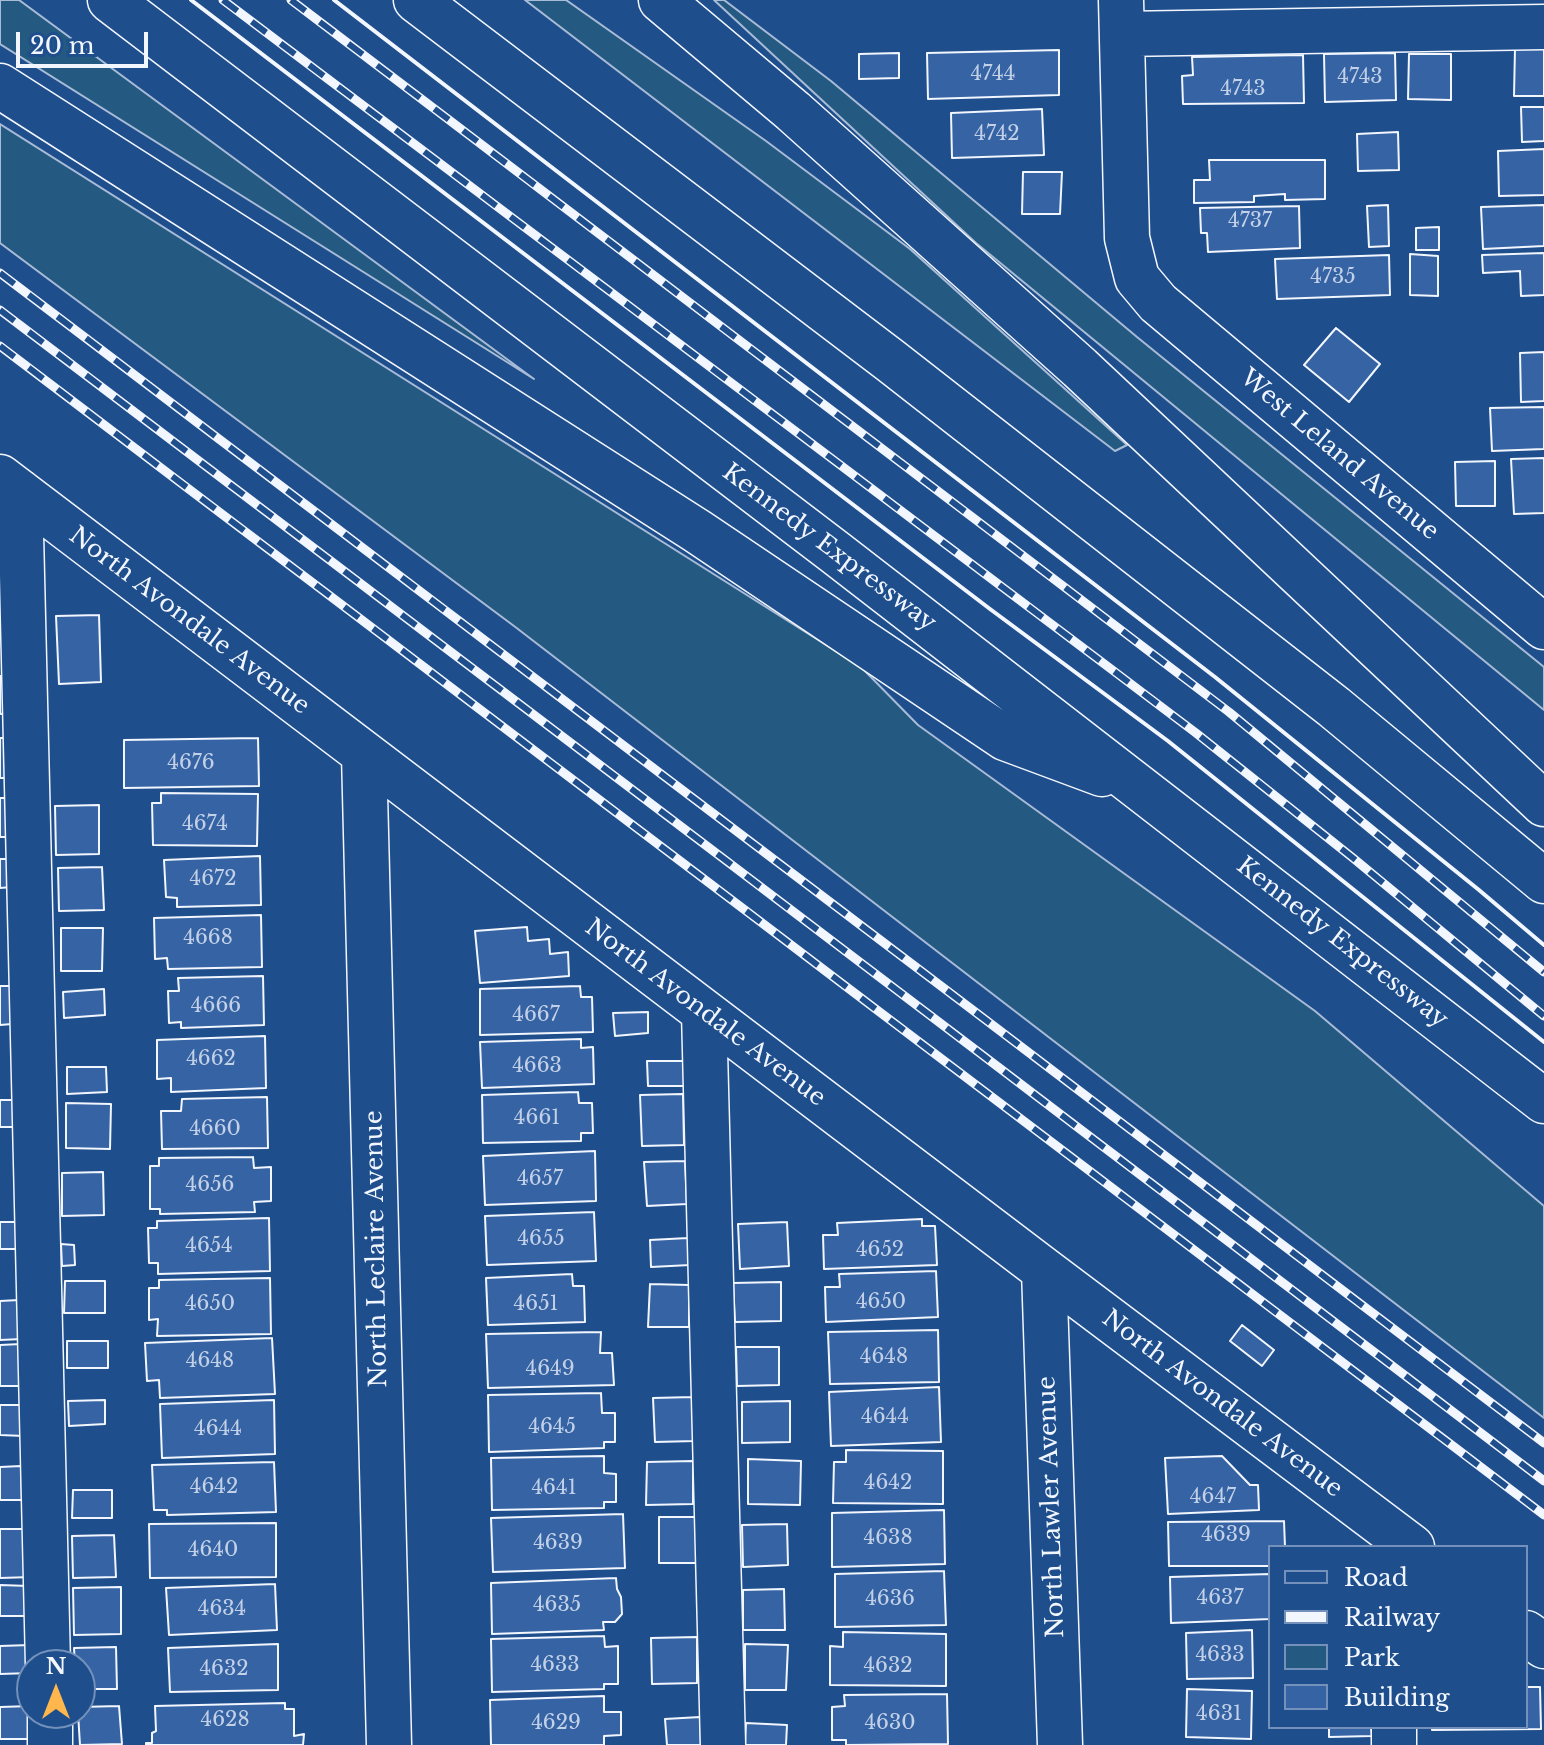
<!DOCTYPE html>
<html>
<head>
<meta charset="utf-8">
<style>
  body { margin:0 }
  #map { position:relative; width:1544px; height:1745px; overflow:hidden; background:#1f4e8c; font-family:"Libre Baskerville",serif }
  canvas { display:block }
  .legend { position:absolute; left:1268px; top:1545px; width:260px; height:184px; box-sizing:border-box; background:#1f4e8c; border:2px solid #7391ba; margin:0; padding:10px 14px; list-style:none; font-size:24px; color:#f2f6ff }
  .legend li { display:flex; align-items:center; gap:16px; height:40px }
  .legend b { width:40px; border:2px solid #7391ba }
  .north { position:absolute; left:16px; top:1649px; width:80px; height:80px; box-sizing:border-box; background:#1f4e8c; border:2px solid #7391ba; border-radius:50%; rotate:0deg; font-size:22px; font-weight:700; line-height:32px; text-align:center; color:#f2f6ff }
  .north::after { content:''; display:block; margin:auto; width:28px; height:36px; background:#ffb74d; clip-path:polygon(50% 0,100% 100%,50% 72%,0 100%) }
  .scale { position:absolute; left:16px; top:32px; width:132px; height:36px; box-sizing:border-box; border:4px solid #f2f6ff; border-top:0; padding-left:10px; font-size:24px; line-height:28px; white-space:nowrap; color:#f2f6ff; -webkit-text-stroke:6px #1f4e8c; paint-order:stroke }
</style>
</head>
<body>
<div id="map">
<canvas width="1544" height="1745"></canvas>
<ul class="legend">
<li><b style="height:10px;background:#1f4e8c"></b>Road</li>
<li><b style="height:10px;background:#f2f6ff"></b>Railway</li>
<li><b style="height:22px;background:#245a82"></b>Park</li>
<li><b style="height:22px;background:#3563a3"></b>Building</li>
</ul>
<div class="north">N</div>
<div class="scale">20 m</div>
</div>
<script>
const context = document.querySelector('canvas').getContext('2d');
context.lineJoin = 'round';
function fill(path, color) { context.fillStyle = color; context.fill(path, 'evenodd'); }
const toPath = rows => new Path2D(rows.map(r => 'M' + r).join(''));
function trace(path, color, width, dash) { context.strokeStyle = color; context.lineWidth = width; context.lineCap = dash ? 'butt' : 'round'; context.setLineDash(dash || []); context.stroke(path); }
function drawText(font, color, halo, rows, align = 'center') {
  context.font = font + ' "Libre Baskerville",serif'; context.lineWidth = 6; context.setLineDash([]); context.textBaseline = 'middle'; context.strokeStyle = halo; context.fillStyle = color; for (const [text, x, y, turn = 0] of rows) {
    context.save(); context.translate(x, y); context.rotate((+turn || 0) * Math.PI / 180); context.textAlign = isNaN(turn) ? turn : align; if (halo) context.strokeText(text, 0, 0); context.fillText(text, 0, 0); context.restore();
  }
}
const green = toPath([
  [0,0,19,0,534,379,0,44,0,0],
  [525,0,566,0,766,141,910,249,1127,445,1115,451,525,0],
  [714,0,724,0,831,81,1137,337,1544,667,1544,710,976,243,714,0],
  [0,124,861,667,918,725,1315,1011,1544,1206,1544,1418,514,626,0,243,0,124]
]);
fill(green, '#245a82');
trace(green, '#a8bbd7', 2);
const building = toPath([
  [1515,48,1544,48,1544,96,1514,96,1515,48],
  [1059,50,1059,95,928,99,927,53,1059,50],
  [899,53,899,78,859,79,859,54,899,53],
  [1395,53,1396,100,1325,102,1324,54,1395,53],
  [1409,54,1451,54,1451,100,1408,99,1409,54],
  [1303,55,1304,103,1183,104,1182,76,1193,75,1192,57,1303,55],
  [1521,107,1544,107,1544,141,1522,142,1521,107],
  [1042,109,1044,155,952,158,951,113,1042,109],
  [1398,132,1399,170,1358,171,1357,134,1398,132],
  [1544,149,1544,195,1499,196,1498,151,1544,149],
  [1209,160,1325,160,1325,199,1285,200,1285,194,1254,196,1254,202,1194,203,1194,180,1210,180,1209,160],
  [1023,172,1062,172,1060,214,1022,214,1023,172],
  [1388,205,1389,246,1369,247,1367,206,1388,205],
  [1544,205,1544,246,1483,249,1481,207,1544,205],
  [1299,206,1300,248,1208,252,1207,233,1201,233,1200,208,1299,206],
  [1439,227,1439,250,1416,250,1416,228,1439,227],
  [1544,253,1544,295,1521,296,1520,271,1483,273,1482,255,1544,253],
  [1410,254,1438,256,1438,296,1410,295,1410,254],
  [1389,255,1390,295,1277,299,1275,259,1389,255],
  [1336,328,1380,364,1349,402,1304,365,1336,328],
  [1544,352,1544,401,1521,402,1520,353,1544,352],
  [1544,407,1544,449,1492,451,1490,408,1544,407],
  [1544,458,1544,513,1514,514,1511,459,1544,458],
  [1495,461,1495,506,1456,506,1455,462,1495,461],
  [99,615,101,682,59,684,56,616,99,615],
  [0,676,6,676,9,713,0,714,0,676],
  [0,738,9,738,9,778,0,778,0,738],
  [258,738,259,786,124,788,124,740,258,738],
  [161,793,258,794,257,846,153,845,152,803,161,803,161,793],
  [0,798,11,798,11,837,0,837,0,798],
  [99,805,99,854,56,855,55,806,99,805],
  [260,856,261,905,177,907,177,898,166,897,164,860,260,856],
  [0,859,10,859,12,887,0,888,0,859],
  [102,867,104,910,59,911,58,868,102,867],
  [261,915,262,967,168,969,167,958,155,959,154,918,261,915],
  [527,927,528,941,549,939,550,954,568,952,569,976,480,983,475,931,527,927],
  [61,928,103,928,102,971,61,971,61,928],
  [263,976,264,1025,181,1028,181,1022,169,1023,168,991,179,991,178,978,263,976],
  [0,986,11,986,12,1024,0,1025,0,986],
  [580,986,581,997,592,997,593,1032,480,1035,480,989,580,986],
  [104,989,105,1015,64,1018,63,992,104,989],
  [648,1012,648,1033,615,1036,613,1013,648,1012],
  [265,1036,266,1088,171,1092,171,1078,157,1079,157,1040,265,1036],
  [581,1039,581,1048,593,1047,594,1084,482,1088,480,1042,581,1039],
  [647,1061,686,1061,685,1086,648,1086,647,1061],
  [67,1067,106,1067,107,1092,67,1094,67,1067],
  [578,1092,579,1103,592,1103,593,1133,581,1133,581,1141,483,1143,482,1095,578,1092],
  [683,1094,684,1145,642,1146,640,1095,683,1094],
  [267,1097,268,1148,162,1149,161,1111,181,1111,182,1099,267,1097],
  [0,1100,15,1100,15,1127,0,1127,0,1100],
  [66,1103,111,1104,110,1149,66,1148,66,1103],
  [595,1151,596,1201,485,1205,483,1156,595,1151],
  [253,1157,254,1168,271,1167,271,1201,254,1202,255,1212,160,1214,160,1209,150,1209,150,1166,159,1166,159,1158,253,1157],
  [685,1161,687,1204,647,1206,644,1162,685,1161],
  [103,1172,104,1215,62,1216,62,1173,103,1172],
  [594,1212,596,1261,487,1265,485,1216,594,1212],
  [269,1218,270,1271,158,1274,158,1263,149,1263,148,1228,157,1228,157,1221,269,1218],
  [922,1219,922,1226,935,1226,937,1265,824,1269,823,1235,838,1235,837,1223,922,1219],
  [0,1222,19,1222,19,1249,0,1249,0,1222],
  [787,1222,789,1266,740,1269,738,1224,787,1222],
  [688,1238,690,1265,651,1267,650,1240,688,1238],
  [61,1244,74,1245,75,1265,62,1266,61,1244],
  [936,1271,938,1317,826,1322,825,1287,840,1287,839,1274,936,1271],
  [572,1274,573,1286,584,1286,585,1322,488,1325,486,1278,572,1274],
  [270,1278,271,1334,157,1336,158,1319,149,1320,149,1288,159,1288,159,1280,270,1278],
  [65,1281,105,1281,105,1313,64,1313,65,1281],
  [781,1282,781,1321,735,1322,733,1283,781,1282],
  [650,1284,689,1285,689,1327,648,1327,650,1284],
  [19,1300,22,1339,0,1340,0,1301,19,1300],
  [1242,1325,1274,1350,1262,1366,1230,1341,1242,1325],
  [938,1330,939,1382,830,1384,828,1332,938,1330],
  [601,1332,600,1353,612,1353,614,1385,488,1388,486,1334,601,1332],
  [272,1338,275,1394,160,1398,159,1380,147,1381,145,1343,272,1338],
  [67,1341,108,1341,108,1368,67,1368,67,1341],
  [21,1344,22,1386,0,1386,0,1345,21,1344],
  [736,1347,779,1347,779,1385,737,1386,736,1347],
  [939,1387,941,1442,831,1446,829,1392,939,1387],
  [601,1393,602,1413,615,1413,615,1442,604,1442,604,1448,489,1452,488,1395,601,1393],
  [693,1397,695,1441,655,1442,653,1398,693,1397],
  [105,1400,105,1424,69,1426,68,1401,105,1400],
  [274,1400,275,1454,162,1458,160,1404,274,1400],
  [790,1401,790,1442,742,1443,742,1402,790,1401],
  [0,1405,25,1405,24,1436,0,1435,0,1405],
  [846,1450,943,1451,943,1504,833,1503,834,1462,846,1462,846,1450],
  [604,1456,604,1473,616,1474,616,1502,604,1502,604,1508,492,1510,491,1458,604,1456],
  [1222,1456,1250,1485,1258,1485,1259,1510,1168,1514,1165,1458,1222,1456],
  [748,1459,801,1461,800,1505,748,1504,748,1459],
  [693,1461,693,1504,646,1505,647,1462,693,1461],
  [274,1462,276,1512,167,1515,167,1510,154,1510,152,1465,274,1462],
  [21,1466,22,1500,0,1500,0,1467,21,1466],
  [73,1490,112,1490,112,1518,72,1518,73,1490],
  [944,1510,945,1564,832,1567,832,1513,944,1510],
  [623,1514,625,1568,493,1572,491,1518,623,1514],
  [659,1517,699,1517,697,1563,659,1563,659,1517],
  [1284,1521,1285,1547,1270,1547,1270,1566,1169,1566,1168,1522,1284,1521],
  [276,1523,276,1577,150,1578,149,1524,276,1523],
  [787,1524,788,1565,743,1567,742,1525,787,1524],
  [0,1529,31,1529,32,1577,0,1578,0,1529],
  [114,1535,116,1577,73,1578,72,1536,114,1535],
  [944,1571,946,1625,835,1627,835,1574,944,1571],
  [1270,1574,1270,1619,1171,1623,1170,1577,1270,1574],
  [616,1578,617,1589,621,1597,622,1614,615,1622,603,1622,604,1630,492,1634,491,1583,616,1578],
  [275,1584,277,1630,169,1635,166,1588,275,1584],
  [0,1585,29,1586,30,1616,0,1616,0,1585],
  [121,1587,121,1634,74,1635,73,1588,121,1587],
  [784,1589,785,1630,743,1630,743,1590,784,1589],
  [1252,1630,1253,1678,1187,1679,1186,1633,1252,1630],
  [843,1632,946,1634,946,1686,830,1685,830,1646,843,1647,843,1632],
  [604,1636,605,1647,618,1646,618,1684,604,1684,604,1689,492,1692,491,1639,604,1636],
  [697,1637,697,1683,652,1684,651,1638,697,1637],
  [278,1644,278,1690,170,1692,168,1648,278,1644],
  [745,1644,788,1645,786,1690,745,1690,745,1644],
  [30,1645,31,1673,0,1674,0,1646,30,1645],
  [116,1647,117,1689,80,1689,80,1665,75,1665,74,1648,116,1647],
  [1526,1687,1540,1687,1541,1729,1432,1730,1432,1727,1526,1727,1526,1687],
  [1187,1689,1252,1691,1251,1739,1186,1737,1187,1689],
  [947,1694,948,1744,846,1745,846,1740,832,1740,832,1707,845,1706,844,1695,947,1694],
  [604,1696,604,1712,621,1712,621,1735,604,1736,604,1745,491,1745,490,1700,604,1696],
  [285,1703,285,1709,294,1709,294,1736,304,1734,303,1745,146,1745,146,1743,152,1743,152,1733,156,1731,155,1706,285,1703],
  [31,1706,31,1739,0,1739,0,1707,31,1706],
  [119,1706,122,1744,80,1745,78,1713,80,1713,80,1707,119,1706],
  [700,1717,701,1745,667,1745,665,1719,700,1717],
  [746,1723,787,1725,786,1745,745,1745,746,1723],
  [1329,1727,1371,1727,1372,1736,1329,1737,1329,1727]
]);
fill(building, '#3563a3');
trace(building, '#f2f6ff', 2);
const minor = toPath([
  [1121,0,1127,238,1137,278,1158,303,1544,627],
  [1122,34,1544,27],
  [0,477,1044,1270,1412,1547],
  [20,492,48,1665],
  [364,754,389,1745],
  [704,1012,723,1745],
  [1044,1270,1060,1745],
  [1526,1633,1544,1646],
  [50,1713,50,1745],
  [1394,1727,1394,1745]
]);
const highway = toPath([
  [110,0,836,553,1544,1101],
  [416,0,891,361,1334,707,1544,881],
  [661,0,793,111,1080,368,1544,804],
  [0,86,697,531,1005,738,1102,774]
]);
trace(minor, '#f2f6ff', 47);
trace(highway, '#f2f6ff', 47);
trace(minor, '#1f4e8c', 44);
trace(highway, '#1f4e8c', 44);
const rail = toPath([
  [223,0,1196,733,1353,858,1544,1016],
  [291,0,1229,712,1544,972],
  [0,273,1544,1443],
  [0,310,1544,1481],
  [0,346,1544,1515]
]);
trace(rail, '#f2f6ff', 9);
trace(rail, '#1f4e8c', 6, [18]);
trace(toPath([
  [191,0,990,609,1168,741,1544,1042],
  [334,0,1215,677,1479,890,1544,945]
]), '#f2f6ff', 4);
drawText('20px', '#c3d1e8', null, [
  ["4744",993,74],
  ["4743",1360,77],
  ["4743",1243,89],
  ["4742",997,134],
  ["4737",1250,221],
  ["4735",1333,277],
  ["4676",191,763],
  ["4674",205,824],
  ["4672",213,879],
  ["4668",208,938],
  ["4666",216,1006],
  ["4667",536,1015],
  ["4662",211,1059],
  ["4663",537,1066],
  ["4661",537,1118],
  ["4660",215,1129],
  ["4657",540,1179],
  ["4656",210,1185],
  ["4655",541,1239],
  ["4654",209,1246],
  ["4652",880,1250],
  ["4650",881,1302],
  ["4650",210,1304],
  ["4651",536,1304],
  ["4648",884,1357],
  ["4648",210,1361],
  ["4649",550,1369],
  ["4644",885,1417],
  ["4645",552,1427],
  ["4644",218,1429],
  ["4642",888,1483],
  ["4642",214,1487],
  ["4641",554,1488],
  ["4647",1213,1497],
  ["4639",1226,1535],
  ["4638",888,1538],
  ["4639",558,1543],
  ["4640",213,1550],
  ["4637",1220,1598],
  ["4636",890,1599],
  ["4635",557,1605],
  ["4634",222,1609],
  ["4633",1220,1655],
  ["4633",555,1665],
  ["4632",888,1666],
  ["4632",224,1669],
  ["4631",1219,1714],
  ["4628",225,1720],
  ["4629",556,1723],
  ["4630",890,1723]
]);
drawText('24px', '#f2f6ff', '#1f4e8c', [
  ["West Leland Avenue",1339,455,40],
  ["Kennedy Expressway",829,548,37],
  ["North Avondale Avenue",189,621,37],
  ["Kennedy Expressway",1342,943,38],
  ["North Avondale Avenue",705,1013,37],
  ["North Leclaire Avenue",377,1249,-91],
  ["North Avondale Avenue",1222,1404,37],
  ["North Lawler Avenue",1052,1507,-92]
]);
</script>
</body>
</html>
